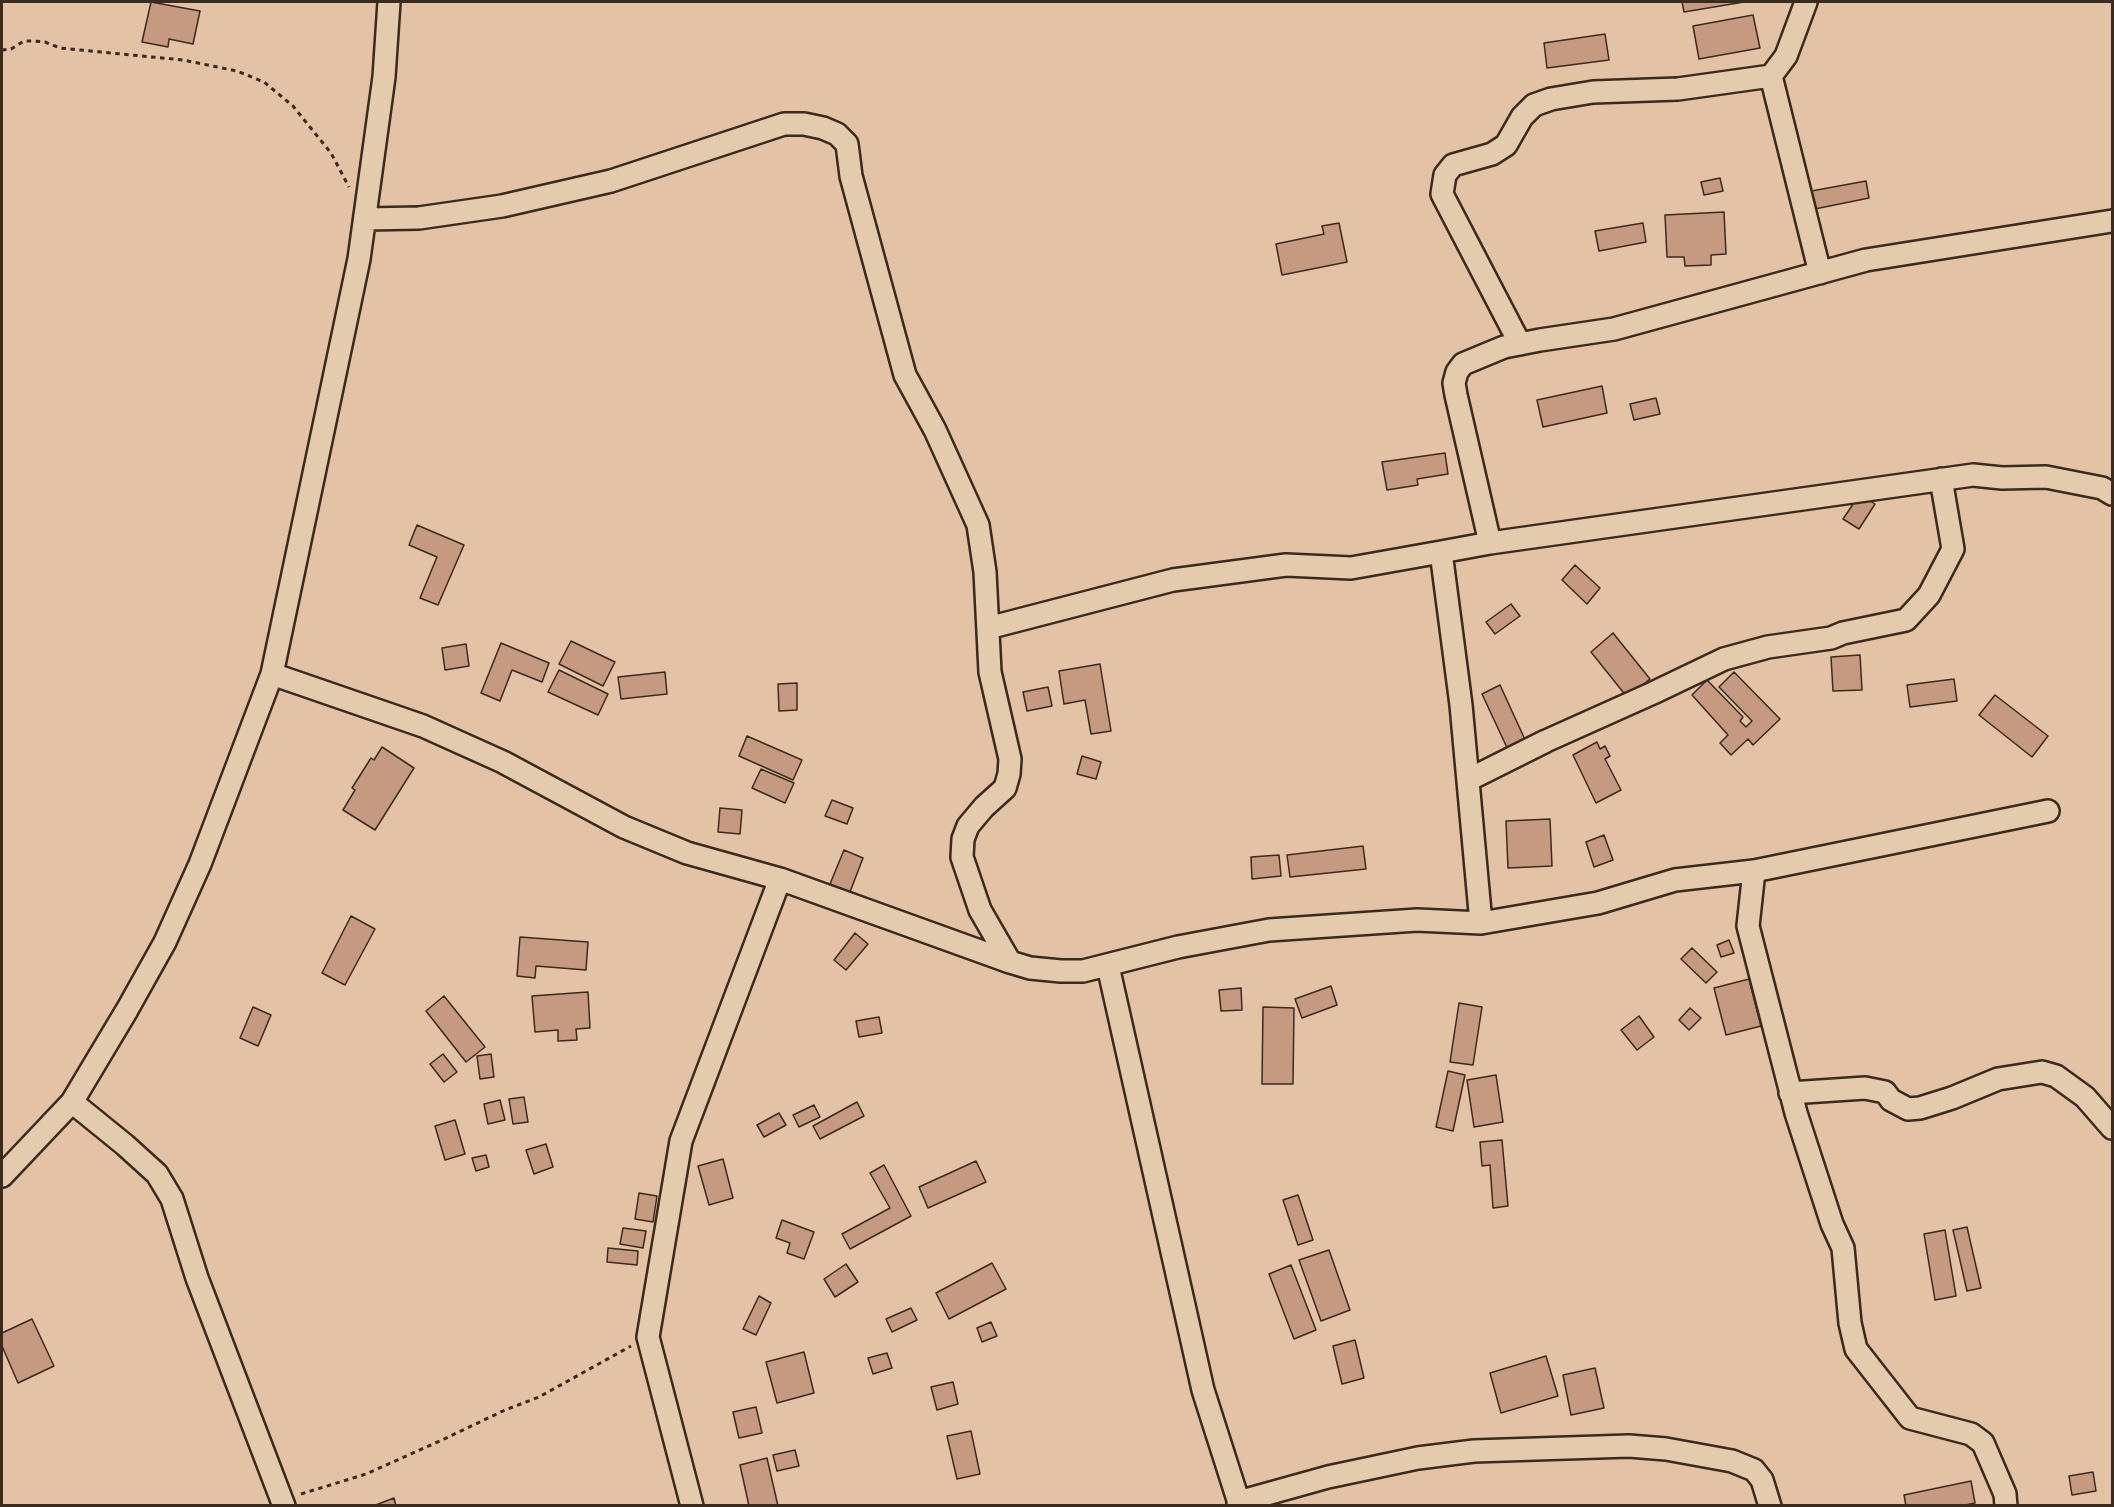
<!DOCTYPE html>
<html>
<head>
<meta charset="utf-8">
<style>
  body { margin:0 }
  #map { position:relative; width:2114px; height:1507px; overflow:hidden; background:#e4c2a6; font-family:Kalam,sans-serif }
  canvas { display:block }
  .frame { position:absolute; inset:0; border:3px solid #3b2a1e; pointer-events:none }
</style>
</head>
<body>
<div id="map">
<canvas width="2114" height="1507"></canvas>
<div class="frame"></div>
</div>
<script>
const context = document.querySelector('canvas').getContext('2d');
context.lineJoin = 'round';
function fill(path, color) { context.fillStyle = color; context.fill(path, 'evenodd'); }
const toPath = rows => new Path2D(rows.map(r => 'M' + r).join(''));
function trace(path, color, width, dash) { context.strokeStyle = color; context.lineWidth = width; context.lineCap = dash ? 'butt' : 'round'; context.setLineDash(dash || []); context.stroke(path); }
const building = toPath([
  [151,2,200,11,193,44,169,39,168,47,142,42,151,2],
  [1682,2,1744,2,1684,12,1682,2],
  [1753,15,1760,48,1699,59,1693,26,1753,15],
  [1605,34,1609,60,1547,68,1544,43,1605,34],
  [1720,178,1723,191,1704,195,1701,182,1720,178],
  [1866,181,1869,198,1810,210,1806,192,1866,181],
  [1724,212,1726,254,1711,255,1711,265,1685,266,1684,257,1667,257,1665,215,1724,212],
  [1339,223,1347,262,1282,275,1276,244,1324,234,1322,226,1339,223],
  [1643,223,1646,242,1599,251,1595,231,1643,223],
  [1602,386,1607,413,1543,427,1537,400,1602,386],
  [1656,398,1660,414,1634,420,1630,404,1656,398],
  [1445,453,1448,474,1417,479,1418,485,1387,490,1382,462,1445,453],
  [1860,494,1875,504,1859,529,1843,519,1860,494],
  [417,525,464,545,438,605,420,598,437,557,409,545,417,525],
  [1575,565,1600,588,1587,604,1562,580,1575,565],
  [1511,604,1520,616,1495,634,1486,622,1511,604],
  [1613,633,1650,679,1627,697,1591,652,1613,633],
  [571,641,615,662,603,686,559,664,571,641],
  [501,643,549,663,542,682,512,670,500,701,481,693,501,643],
  [466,644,469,666,445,670,442,648,466,644],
  [1860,655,1862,690,1833,691,1831,657,1860,655],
  [1100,664,1111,731,1091,734,1085,700,1064,704,1059,671,1100,664],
  [559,670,608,694,598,715,548,692,559,670],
  [665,672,667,694,621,699,618,677,665,672],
  [1734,672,1780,719,1753,745,1748,739,1731,755,1720,743,1728,735,1692,695,1707,680,1743,717,1740,721,1746,727,1752,721,1719,687,1734,672],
  [1954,679,1957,701,1910,707,1907,685,1954,679],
  [797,683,797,710,779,711,778,684,797,683],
  [1500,685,1527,744,1509,752,1482,694,1500,685],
  [1048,687,1052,706,1027,711,1023,692,1048,687],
  [1995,695,2048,736,2032,757,1979,715,1995,695],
  [747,736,802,760,793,780,739,756,747,736],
  [1597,742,1600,749,1605,746,1610,756,1605,759,1621,790,1596,803,1573,755,1597,742],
  [382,747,414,768,375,830,343,810,355,790,352,788,371,758,374,760,382,747],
  [1082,756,1101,762,1096,779,1077,774,1082,756],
  [761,769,794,783,785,803,752,788,761,769],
  [832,800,853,808,847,824,825,816,832,800],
  [720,808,742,810,740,834,718,832,720,808],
  [1550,819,1552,866,1508,868,1506,821,1550,819],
  [1604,835,1613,860,1594,867,1586,842,1604,835],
  [1363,846,1366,869,1290,877,1287,855,1363,846],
  [844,850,863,858,850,892,830,884,844,850],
  [1279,855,1281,876,1252,879,1251,857,1279,855],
  [351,916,375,929,345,985,322,973,351,916],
  [855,933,868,944,846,970,834,960,855,933],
  [520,937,588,942,586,970,536,966,535,978,517,976,520,937],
  [1729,940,1734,953,1721,957,1717,945,1729,940],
  [1692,948,1717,972,1706,983,1681,959,1692,948],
  [1749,979,1761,1026,1726,1035,1714,988,1749,979],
  [1331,986,1337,1005,1302,1018,1295,999,1331,986],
  [1241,988,1242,1010,1221,1011,1219,990,1241,988],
  [588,992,590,1028,576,1029,577,1040,558,1041,558,1030,535,1032,532,996,588,992],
  [444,996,485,1047,466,1062,426,1011,444,996],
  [1459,1003,1482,1007,1473,1065,1450,1062,1459,1003],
  [253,1007,271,1015,258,1046,240,1038,253,1007],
  [1263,1007,1294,1008,1293,1084,1262,1084,1263,1007],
  [1690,1008,1701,1018,1689,1030,1679,1020,1690,1008],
  [1639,1016,1654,1037,1637,1050,1621,1030,1639,1016],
  [879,1017,882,1033,859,1037,856,1021,879,1017],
  [443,1054,457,1072,444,1082,430,1064,443,1054],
  [491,1054,494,1077,480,1079,477,1056,491,1054],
  [1448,1071,1465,1075,1453,1131,1436,1127,1448,1071],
  [1496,1075,1503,1122,1474,1127,1467,1080,1496,1075],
  [524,1097,528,1122,513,1124,509,1099,524,1097],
  [500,1100,505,1120,488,1124,484,1104,500,1100],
  [857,1102,864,1116,820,1139,813,1126,857,1102],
  [814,1105,820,1117,799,1127,793,1115,814,1105],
  [779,1113,786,1125,764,1137,757,1125,779,1113],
  [455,1120,465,1154,445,1160,435,1126,455,1120],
  [1502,1140,1508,1206,1493,1208,1490,1165,1482,1166,1480,1142,1502,1140],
  [546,1144,553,1167,534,1174,526,1150,546,1144],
  [486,1155,489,1167,476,1171,472,1158,486,1155],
  [723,1159,733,1198,709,1205,698,1166,723,1159],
  [976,1161,986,1182,928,1208,919,1187,976,1161],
  [884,1165,911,1216,850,1249,842,1234,890,1208,870,1173,884,1165],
  [639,1193,657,1196,653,1222,635,1219,639,1193],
  [1298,1195,1313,1240,1298,1245,1283,1200,1298,1195],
  [782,1220,814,1232,804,1259,787,1253,790,1243,776,1238,782,1220],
  [1967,1227,1981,1288,1967,1291,1953,1230,1967,1227],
  [623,1228,646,1231,643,1248,620,1244,623,1228],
  [1945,1230,1956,1296,1935,1300,1924,1234,1945,1230],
  [608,1248,638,1251,637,1265,607,1262,608,1248],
  [1329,1250,1350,1310,1321,1321,1299,1260,1329,1250],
  [992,1263,1006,1289,949,1319,936,1293,992,1263],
  [846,1264,858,1282,835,1297,824,1279,846,1264],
  [1291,1265,1316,1330,1294,1339,1269,1274,1291,1265],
  [759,1296,771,1303,756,1335,743,1329,759,1296],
  [911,1308,917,1320,892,1332,886,1319,911,1308],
  [32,1319,54,1366,18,1383,2,1346,2,1333,32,1319],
  [991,1322,997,1336,982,1342,977,1328,991,1322],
  [1355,1340,1364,1378,1342,1384,1333,1346,1355,1340],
  [804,1352,814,1393,777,1403,766,1362,804,1352],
  [887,1353,892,1368,873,1374,868,1358,887,1353],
  [1546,1356,1558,1396,1501,1413,1490,1373,1546,1356],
  [1595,1368,1604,1408,1571,1415,1563,1375,1595,1368],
  [953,1382,958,1404,937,1410,931,1387,953,1382],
  [756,1407,762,1433,739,1438,733,1412,756,1407],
  [971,1431,980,1474,957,1479,947,1436,971,1431],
  [795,1450,799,1466,777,1471,773,1455,795,1450],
  [767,1458,778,1506,749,1506,740,1465,767,1458],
  [2093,1472,2096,1491,2072,1495,2069,1476,2093,1472],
  [1971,1481,1975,1503,1961,1506,1906,1506,1904,1495,1971,1481],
  [394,1498,396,1506,373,1506,394,1498]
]);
fill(building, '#c69981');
trace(building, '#3b2a1e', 1.5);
const minor = toPath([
  [1771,76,1820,273],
  [366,219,419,218,502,206,611,181,784,124,804,124,823,128,837,134,847,144,851,176,905,375,935,430,978,525,985,572,990,672,1010,759,1009,774,1005,788,984,807,968,826,963,839,962,857,980,910,1010,962],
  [1520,344,1442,194,1445,175,1453,165,1492,154,1506,145,1522,117,1534,105,1551,99,1593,92,1678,89,1771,76,1786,56,1806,2],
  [1490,543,1973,475,2002,478,2046,477,2102,488,2112,494],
  [988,628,1173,580,1286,565,1351,568,1441,552],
  [272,674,423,726,503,762,624,827,687,853,780,879,1010,962,1030,968,1061,971,1083,971,1178,947,1269,930,1417,920,1481,923,1598,903,1675,880,1754,871,2048,811],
  [1468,780,1546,741,1653,693,1724,659,1768,647,1831,638,1843,633,1906,620,1929,595,1953,549,1941,479],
  [1754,871,1748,926,1796,1113,1832,1224,1843,1248,1850,1323,1856,1349,1910,1418,1971,1434,1983,1443,2005,1494,2006,1506],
  [1481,923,1461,705,1441,552,1490,543,1456,395,1454,383,1457,372,1463,364,1504,347,1540,340,1614,329,1866,260,2112,221],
  [1108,966,1203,1390,1240,1506],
  [1790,1093,1865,1088,1885,1092,1891,1100,1908,1109,1920,1108,1952,1098,1998,1079,2042,1072,2056,1076,2085,1097,2112,1128],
  [72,1102,125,1145,157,1174,172,1199,197,1278,284,1506],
  [2,1176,72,1102,127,1010,165,942,200,864,272,674,359,259,384,77,389,2],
  [1238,1502,1328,1477,1418,1458,1474,1451,1629,1446,1666,1449,1732,1461,1754,1470,1762,1480,1770,1506],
  [692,1506,648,1337,681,1141,780,879]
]);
trace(minor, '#3b2a1e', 26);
trace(toPath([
  [2,50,11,49,24,41,34,41,45,42,60,48,183,60,237,71,264,82,293,106,331,153,349,187],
  [301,1494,366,1474,442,1440,505,1410,539,1397,631,1346]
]), '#3b2a1e', 3, [4.5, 4.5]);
trace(minor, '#e5cbad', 21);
</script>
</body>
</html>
